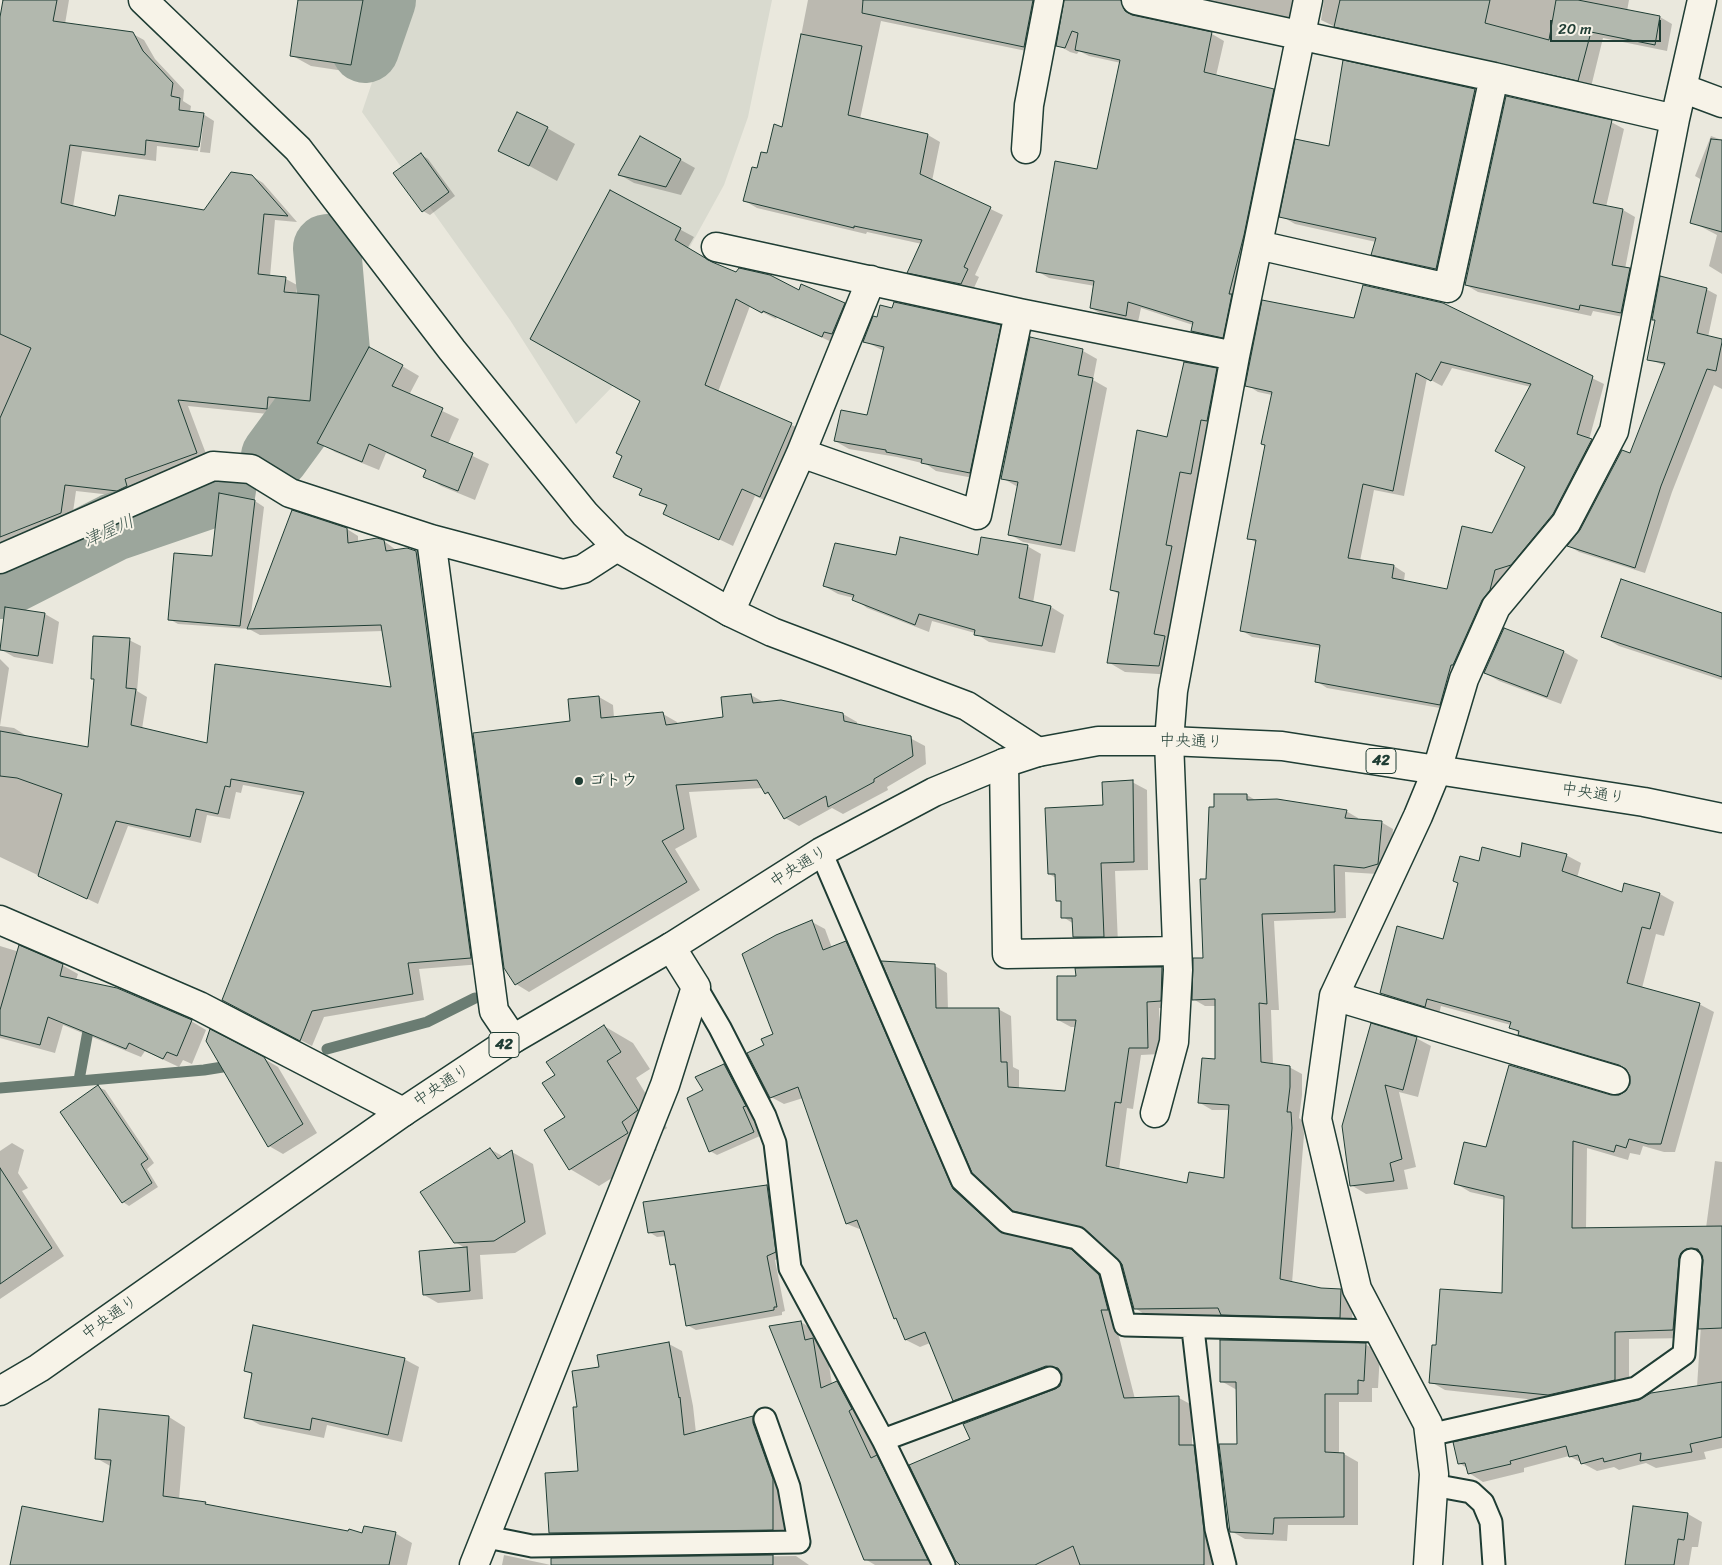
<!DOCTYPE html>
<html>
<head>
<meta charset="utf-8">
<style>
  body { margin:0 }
  #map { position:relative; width:1722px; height:1565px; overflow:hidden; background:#eae8dd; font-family:Sriracha,sans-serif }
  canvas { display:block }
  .scale { position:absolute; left:1550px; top:20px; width:111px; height:22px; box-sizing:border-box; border:2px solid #1f3d34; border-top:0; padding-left:6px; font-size:15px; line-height:18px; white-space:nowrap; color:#1f3d34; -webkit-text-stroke:4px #f7f3e8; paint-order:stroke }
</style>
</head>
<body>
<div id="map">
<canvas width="1722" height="1565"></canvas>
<div class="scale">20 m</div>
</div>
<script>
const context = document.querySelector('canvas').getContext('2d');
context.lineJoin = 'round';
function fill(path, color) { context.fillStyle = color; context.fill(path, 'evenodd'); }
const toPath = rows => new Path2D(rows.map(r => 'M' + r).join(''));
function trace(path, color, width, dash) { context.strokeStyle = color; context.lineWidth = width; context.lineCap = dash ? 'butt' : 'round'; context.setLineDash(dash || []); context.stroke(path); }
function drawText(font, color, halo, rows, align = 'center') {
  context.font = font + ' Sriracha,"Klee One",sans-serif'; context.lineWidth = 4; context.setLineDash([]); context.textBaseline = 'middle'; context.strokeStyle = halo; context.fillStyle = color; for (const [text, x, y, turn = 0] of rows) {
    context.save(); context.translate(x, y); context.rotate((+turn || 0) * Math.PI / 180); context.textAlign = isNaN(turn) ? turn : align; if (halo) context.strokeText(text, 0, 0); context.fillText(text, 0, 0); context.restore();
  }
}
fill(toPath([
  [400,0,772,0,748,117,724,185,614,385,576,424,510,320,362,112]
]), '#d9dacf');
fill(toPath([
  [4,0,69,0,65,24,133,34,144,40,155,59,184,90,183,101,191,106,190,112,203,114,214,121,210,153,200,152,204,117,202,117,198,151,157,146,156,161,82,151,73,207,116,217,204,211,252,176,263,183,297,222,275,220,270,277,286,279,297,285,296,294,318,296,330,302,321,407,279,403,278,415,188,406,208,459,129,497,76,491,72,519,0,548,0,24],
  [299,0,370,0,369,4,382,11,371,75,311,66,291,55],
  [808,0,1048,0,1036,53,881,21,860,119,928,135,940,142,932,181,1003,215,975,275,979,277,973,290,921,279,909,272,922,244,867,232,866,234,757,208,745,201,758,170,783,128],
  [1065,0,1113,0,1111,11,1212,34,1224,41,1216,76,1273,90,1286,97,1235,344,1204,338,1192,331,1193,325,1141,308,1138,322,1103,315,1091,308,1095,286,1049,278,1037,271,1097,171,1121,63,1089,56,1079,51,1077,54,1070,52,1058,45],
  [1195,0,1307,0,1301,21],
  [1324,0,1629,0,1627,11,1660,17,1672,24,1667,51,1603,38,1591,87,1348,33,1321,20],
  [1344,62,1475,90,1489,98,1450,277,1387,262,1373,254,1376,242,1295,224,1281,216,1330,148],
  [1611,122,1624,129,1606,207,1623,210,1635,217,1625,269,1642,277,1633,319,1593,311,1591,316,1478,292,1466,285],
  [547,128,575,144,557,181,500,150],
  [1711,136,1722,140,1722,274,1709,266,1717,235,1692,222,1702,180,1695,176],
  [640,137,695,168,681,195,634,183,620,175],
  [422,155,428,159,455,196,430,215,423,211],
  [611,192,694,237,687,249,712,263,737,274,844,304,858,312,836,344,777,317,776,319,750,306,718,392,805,431,773,504,755,496,733,546,665,513,668,507,641,494,643,490,615,476,642,401],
  [1706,289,1717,295,1708,337,1722,340,1722,389,1714,385,1672,492,1645,573,1579,552,1569,546,1631,455,1666,366,1648,359],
  [1442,304,1604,384,1589,440,1602,447,1451,710,1327,688,1316,681,1321,648,1252,637,1241,630,1257,543,1248,538,1266,446,1262,444,1272,395,1258,392,1247,385,1355,320],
  [1452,368,1531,387,1526,467,1492,535,1448,591,1404,581,1405,573,1394,566,1360,561,1374,490,1404,496,1427,378,1442,386],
  [1000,326,1014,334,984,480,936,471,926,464,897,457,849,449,835,441,868,417,884,351,864,341],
  [1031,338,1083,351,1097,359,1093,380,1107,388,1075,552,1023,542,1009,534,1018,487,1002,478],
  [402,366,419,376,409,395,459,419,448,444,489,464,475,500,441,486,425,476,427,471,386,453,379,470,335,452,318,442],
  [1216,370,1233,379,1208,483,1197,480,1183,554,1188,557,1175,675,1125,672,1108,662,1120,595,1111,589,1168,438],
  [220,495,255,501,264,507,250,623,347,529,358,536,358,542,384,541,396,550,416,552,427,559,482,964,419,969,424,1000,324,1017,312,1046,235,1006,304,796,243,785,241,793,236,792,230,819,207,815,201,843,128,826,98,904,0,857,0,659,9,668,0,726,14,728,25,735,25,737,89,749,95,680,92,678,129,640,141,646,137,691,147,697,142,729,208,745,393,689,383,631,260,635,249,629,178,624,169,619,213,557],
  [1027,546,1041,554,1033,603,1051,607,1064,615,1055,653,989,642,975,633,932,621,929,632,867,608,854,598,838,594,824,586,897,557,980,556],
  [6,608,45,614,59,622,53,664,14,657,0,649],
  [1722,614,1722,680,1619,646,1603,637],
  [1505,629,1564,652,1578,660,1561,704,1499,681,1485,673],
  [751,695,765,703,843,714,857,722,857,725,910,738,925,746,926,764,887,787,888,790,843,814,832,808,799,826,785,818,773,797,766,793,763,788,689,792,697,837,675,849,700,890,529,992,516,984,572,722,599,697,613,705,614,718,663,714,677,722,678,725,724,718],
  [1132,782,1147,790,1148,870,1115,871,1118,944,1089,945,1074,936,1074,924,1063,917,1062,903,1057,900,1056,878,1049,874,1104,806],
  [1247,795,1257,801,1346,811,1358,818,1358,820,1381,822,1393,829,1390,870,1377,874,1345,872,1346,918,1274,921,1279,1010,1271,1010,1273,1065,1289,1067,1302,1074,1302,1095,1299,1118,1303,1121,1304,1135,1292,1283,1320,1290,1341,1290,1353,1297,1352,1324,1234,1321,1223,1315,1147,1316,1135,1308,1123,1264,1092,1233,1027,1217,1014,1210,883,962,935,966,947,973,948,1010,998,1009,1011,1016,1013,1067,1019,1070,1019,1089,1066,1092,1076,1027,1071,1027,1058,1020,1077,977,1162,968,1174,975,1173,1008,1159,1008,1160,1054,1141,1055,1133,1109,1127,1108,1119,1170,1188,1184,1225,1180,1230,1110,1212,1110,1200,1103,1216,1060,1216,1006,1205,1006,1193,999,1204,959,1207,880,1215,808],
  [1566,855,1581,863,1577,878,1623,894,1625,885,1660,894,1674,902,1664,936,1656,934,1642,988,1699,1004,1714,1012,1675,1152,1664,1152,1643,1146,1640,1155,1630,1153,1628,1160,1587,1148,1586,1229,1706,1228,1715,1161,1722,1162,1722,1448,1704,1452,1706,1459,1656,1468,1646,1463,1619,1470,1614,1467,1597,1471,1569,1456,1524,1468,1524,1472,1483,1482,1469,1473,1467,1468,1459,1463,1697,1387,1705,1261,1703,1256,1700,1257,1687,1338,1629,1339,1629,1388,1563,1403,1445,1390,1431,1382,1437,1347,1503,1294,1505,1200,1470,1192,1455,1183,1487,1149,1610,1096,1618,1097,1626,1093,1631,1084,1632,1077,1629,1071,1534,1042,1519,1034,1511,1025,1441,1006,1439,1014,1395,1001,1381,993,1444,940,1480,863],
  [812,922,825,929,832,948,845,942,859,950,966,1198,1006,1234,1071,1251,1084,1259,1112,1284,1114,1317,1135,1399,1179,1398,1192,1405,1192,1446,1207,1454,1224,1565,956,1565,971,1440,1055,1391,1064,1381,1061,1373,968,1407,954,1400,930,1343,920,1347,906,1340,898,1320,895,1318,862,1230,847,1224,803,1098,784,1104,771,1097,765,1046,774,1035],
  [0,946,62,965,78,974,76,980,191,1021,206,1030,192,1064,183,1060,179,1067,145,1051,141,1057,63,1025,55,1053,0,1038],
  [604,1026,633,1043,650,1069,636,1078,667,1128,650,1139,657,1150,599,1186,570,1169,567,1118,557,1075],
  [1416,1038,1431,1046,1418,1097,1399,1092,1416,1167,1404,1170,1408,1189,1366,1194,1351,1185,1343,1126],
  [263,1058,278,1067,317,1133,283,1154,269,1146],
  [724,1065,731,1069,752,1110,749,1111,760,1136,717,1155,710,1151,704,1091],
  [98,1087,105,1090,154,1163,147,1169,158,1187,129,1206,123,1202],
  [12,1143,24,1150,18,1173,28,1188,22,1191,64,1256,0,1299,0,1151],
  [490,1149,504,1157,512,1152,533,1164,546,1234,515,1253,480,1255,483,1299,438,1303,424,1295,465,1248,455,1242],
  [767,1186,776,1191,783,1257,775,1260,785,1311,782,1312,782,1315,696,1330,687,1325,677,1267,671,1264,666,1236,657,1237,649,1232,645,1203],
  [801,1322,814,1330,816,1341,826,1347,832,1384,837,1382,850,1390,939,1565,875,1565,865,1559,771,1327],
  [669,1344,682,1351,693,1406,696,1433,753,1418,766,1425,786,1488,786,1537,563,1540,550,1532,579,1472,578,1408,601,1368],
  [1365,1344,1380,1353,1378,1388,1372,1388,1372,1402,1339,1402,1339,1454,1344,1454,1358,1462,1358,1525,1288,1525,1287,1541,1245,1539,1231,1531,1239,1445,1237,1390,1221,1381],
  [404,1359,419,1367,402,1442,327,1425,324,1438,260,1425,246,1417,253,1375,245,1370],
  [100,1411,169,1417,185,1427,179,1500,363,1534,395,1533,412,1543,407,1565,11,1565,104,1524,112,1467,96,1458],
  [1688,1514,1702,1522,1698,1547,1692,1547,1689,1565,1626,1565],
  [504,1555,551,1565,502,1565],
  [796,1556,809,1565,552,1565,552,1559]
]), '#0003');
trace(toPath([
  [327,1049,427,1022,475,998],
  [79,1080,90,1020],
  [0,1088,204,1070,235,1065]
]), '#6a7c72', 11);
trace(toPath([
  [365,49,382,0],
  [275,456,316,400,336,351,327,248],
  [0,585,114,527,222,490]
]), '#9ca69c', 68);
const building = toPath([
  [3,0,57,0,53,21,133,32,143,51,173,83,171,96,180,98,179,110,204,113,199,147,146,140,145,155,70,145,61,203,115,216,119,195,204,210,231,172,252,175,288,216,264,214,258,274,286,277,284,292,319,295,310,401,268,397,267,409,178,400,197,453,125,479,127,486,117,491,65,485,61,513,0,537,0,418,31,348,0,334,0,17,3,0],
  [298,0,363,0,351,65,290,56,298,0],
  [863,0,1033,0,1024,47,862,13,863,0],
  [1064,0,1121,0,1125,11,1132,15,1212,32,1204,72,1274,89,1244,235,1229,294,1232,294,1223,338,1191,331,1193,322,1128,302,1126,316,1090,308,1094,281,1036,272,1055,161,1097,169,1120,60,1075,50,1078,33,1072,31,1065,48,1056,46,1064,0],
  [1340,0,1490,0,1485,23,1549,40,1556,0,1578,0,1660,16,1655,45,1591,32,1578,81,1334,27,1340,0],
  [801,34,862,46,848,115,928,134,920,174,991,207,964,267,968,269,961,284,907,273,922,240,854,226,854,228,743,201,752,167,757,168,761,152,767,153,774,124,782,127,801,34],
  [1343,60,1475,89,1436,269,1371,255,1376,238,1279,217,1295,139,1329,146,1343,60],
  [1506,96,1612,120,1593,203,1623,209,1612,265,1630,268,1621,313,1580,305,1579,310,1465,285,1506,96],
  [517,112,548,127,529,166,498,151,517,112],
  [640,136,681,159,666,187,618,175,640,136],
  [1711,139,1722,140,1722,232,1690,223,1711,139],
  [421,153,449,192,422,212,393,173,421,153],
  [610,190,681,228,675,240,712,262,736,272,739,268,770,275,799,290,801,284,845,303,832,334,824,332,822,337,763,311,762,313,736,299,705,385,792,423,760,497,742,489,719,540,663,514,667,505,639,495,642,489,613,477,622,456,616,453,640,401,530,339,610,190],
  [1660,276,1707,288,1697,333,1722,339,1722,342,1716,371,1707,369,1661,486,1635,568,1567,546,1580,530,1622,450,1630,453,1665,363,1647,360,1655,320,1652,320,1660,276],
  [1363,285,1443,303,1593,376,1577,434,1592,439,1553,514,1511,565,1495,570,1490,590,1482,600,1453,665,1451,665,1440,705,1315,682,1320,645,1240,631,1256,540,1247,539,1265,445,1261,444,1272,392,1245,386,1262,300,1354,318,1363,285],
  [1441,362,1531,384,1495,451,1525,467,1492,533,1462,526,1447,589,1392,578,1394,565,1348,558,1363,484,1393,491,1416,373,1431,381,1441,362],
  [894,302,1001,325,970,473,921,463,922,459,886,452,886,450,834,441,841,410,867,415,884,347,863,342,873,316,877,317,880,305,892,308,894,302],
  [1030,337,1083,349,1078,375,1093,378,1061,545,1008,535,1018,482,1001,479,1030,337],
  [369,347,403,365,392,386,443,408,431,436,473,453,458,491,423,477,426,470,369,444,362,462,317,443,369,347],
  [1184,362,1217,368,1207,421,1201,420,1191,474,1180,472,1166,545,1172,546,1154,634,1165,636,1159,666,1107,663,1119,592,1110,590,1137,430,1167,437,1184,362],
  [219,493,255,500,240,626,168,620,174,553,212,556,219,493],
  [292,510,347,528,348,543,377,538,384,540,386,551,407,548,416,551,471,958,408,963,413,994,312,1011,300,1041,222,1000,304,792,231,779,230,787,225,786,218,814,196,809,190,837,116,821,87,899,38,876,62,794,17,778,0,776,0,731,88,747,94,679,91,679,93,636,130,638,126,688,136,689,131,725,207,743,215,664,391,687,381,625,247,629,292,510],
  [900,537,978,555,981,537,1028,545,1019,598,1051,606,1042,646,974,635,975,630,919,614,915,625,852,600,854,595,823,586,835,543,896,555,900,537],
  [1621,579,1722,613,1722,677,1601,637,1621,579],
  [5,607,45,613,38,656,0,650,5,607],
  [1504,628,1564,651,1547,697,1484,673,1504,628],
  [751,694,753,703,781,700,843,713,844,721,911,736,913,756,874,779,874,782,828,807,826,796,784,819,768,792,765,794,757,780,676,785,684,829,662,841,687,882,515,985,504,968,473,733,570,721,568,699,599,696,601,718,663,712,666,725,723,717,721,697,751,694],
  [1133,780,1134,862,1101,863,1104,937,1073,937,1072,918,1061,918,1061,901,1056,901,1055,874,1048,874,1045,808,1103,805,1102,782,1133,780],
  [1214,794,1247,794,1247,800,1277,799,1347,810,1345,818,1382,821,1378,864,1364,868,1334,865,1335,912,1262,914,1267,1004,1259,1003,1261,1062,1290,1066,1290,1087,1287,1112,1291,1112,1292,1128,1280,1279,1321,1288,1341,1289,1340,1318,1221,1315,1218,1308,1134,1309,1122,1264,1085,1229,1013,1211,972,1173,881,961,935,964,936,1008,999,1008,1001,1062,1007,1062,1008,1087,1065,1091,1076,1020,1057,1020,1057,976,1076,976,1075,968,1162,967,1161,1001,1147,1002,1148,1048,1129,1048,1121,1103,1115,1102,1106,1166,1187,1183,1189,1172,1224,1178,1229,1105,1198,1103,1202,1058,1215,1059,1215,999,1192,1000,1193,958,1203,958,1200,879,1206,879,1209,807,1214,807,1214,794],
  [1522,843,1567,854,1562,871,1622,892,1624,883,1660,893,1650,929,1642,927,1627,983,1700,1003,1661,1144,1648,1144,1629,1139,1626,1148,1616,1145,1614,1152,1573,1141,1572,1228,1722,1226,1722,1328,1698,1329,1703,1260,1698,1249,1686,1249,1681,1253,1679,1259,1673,1330,1615,1332,1615,1380,1548,1395,1429,1383,1432,1345,1436,1345,1440,1289,1502,1293,1504,1196,1454,1184,1464,1142,1486,1147,1509,1065,1611,1095,1619,1095,1626,1091,1630,1084,1630,1076,1626,1069,1619,1065,1518,1035,1519,1031,1509,1028,1511,1022,1427,999,1425,1007,1380,993,1397,926,1443,939,1458,883,1453,881,1460,856,1479,861,1482,847,1520,857,1522,843],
  [812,920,823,950,846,941,953,1189,999,1231,1071,1249,1099,1275,1108,1310,1101,1310,1124,1398,1179,1396,1179,1445,1194,1445,1204,1531,1204,1565,1080,1565,1073,1546,1035,1565,960,1565,955,1560,909,1465,970,1439,963,1424,1055,1389,1060,1386,1062,1374,1058,1368,1046,1366,953,1401,925,1332,905,1340,896,1318,894,1319,857,1220,846,1224,798,1087,770,1098,747,1053,764,1045,761,1039,773,1034,742,954,776,935,812,920],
  [19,945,63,964,60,976,117,988,192,1020,177,1056,167,1052,163,1059,129,1043,126,1049,48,1017,40,1045,0,1035,0,1010,19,945],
  [1371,1023,1417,1037,1403,1090,1385,1085,1402,1159,1390,1163,1394,1181,1350,1186,1342,1126,1371,1023],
  [604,1025,621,1052,607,1061,638,1110,622,1122,628,1133,569,1170,544,1130,565,1117,542,1083,555,1075,546,1062,604,1025],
  [210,1029,264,1057,303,1124,268,1147,206,1041,210,1029],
  [724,1064,746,1106,743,1107,754,1132,709,1152,687,1098,703,1090,695,1077,724,1064],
  [98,1085,148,1159,141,1164,152,1183,122,1203,60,1112,98,1085],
  [490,1148,498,1159,512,1150,525,1222,494,1241,454,1243,420,1192,490,1148],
  [0,1168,52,1248,0,1284,0,1168],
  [767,1185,776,1252,767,1256,777,1307,774,1307,774,1310,686,1326,675,1264,670,1265,664,1231,648,1233,643,1202,767,1185],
  [467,1247,470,1291,423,1295,419,1251,467,1247],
  [801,1321,805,1340,813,1338,821,1388,837,1381,852,1409,849,1411,871,1458,877,1455,928,1560,864,1560,769,1326,801,1321],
  [253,1325,405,1358,388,1435,312,1418,310,1430,244,1418,252,1373,244,1371,253,1325],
  [1220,1340,1366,1343,1364,1381,1358,1380,1358,1394,1325,1394,1325,1452,1344,1453,1344,1517,1274,1518,1273,1534,1230,1532,1219,1444,1237,1444,1236,1382,1220,1382,1220,1340],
  [669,1342,679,1398,680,1397,684,1435,753,1416,753,1423,773,1479,773,1530,549,1533,545,1473,578,1471,573,1407,577,1407,572,1371,599,1367,597,1355,669,1342],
  [1722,1382,1722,1437,1690,1444,1692,1452,1640,1461,1641,1453,1604,1462,1603,1458,1581,1464,1578,1455,1569,1457,1566,1446,1510,1461,1511,1464,1468,1474,1465,1463,1458,1464,1453,1442,1639,1400,1651,1393,1722,1382],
  [99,1409,169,1416,163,1496,206,1502,205,1504,348,1531,349,1529,362,1533,364,1526,396,1532,389,1565,10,1565,22,1506,103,1522,111,1460,95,1459,99,1409],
  [1633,1506,1688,1513,1684,1540,1678,1539,1674,1565,1625,1565,1633,1506],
  [773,1555,773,1565,551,1565,551,1558,773,1555]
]);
fill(building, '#b2b8ae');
trace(building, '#1f3d34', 1);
const service = toPath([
  [821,852,962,1180,1007,1222,1077,1238,1110,1268,1125,1325,1379,1331],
  [696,987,720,1028,765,1116,775,1143,790,1268,883,1440,944,1565],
  [1193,1329,1216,1529,1225,1565],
  [1429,1435,1636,1388,1684,1354,1691,1260],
  [883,1440,1050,1378],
  [1433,1485,1471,1492,1483,1503,1491,1522,1494,1565],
  [487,1537,532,1546,799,1542,789,1487,765,1419]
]);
const minor = toPath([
  [1136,0,1494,77],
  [1682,88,1722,103],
  [1026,149,1029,105,1049,0],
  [1258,245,1448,288,1494,77,1675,119],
  [716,247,1019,313,977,515,801,453],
  [1019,313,1235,356],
  [431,539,494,1011,513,1039],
  [0,559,213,466,251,469,290,493,431,539,563,574,583,569,617,547],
  [730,612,801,453,871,280],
  [1004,763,1007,954,1177,951],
  [0,920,199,1006,403,1112],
  [1334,996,1615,1080],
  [1155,1113,1174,1042,1178,970,1169,741,1173,691,1235,356,1308,0],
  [474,1565,665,1085,696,987,671,947],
  [1428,1565,1434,1474,1428,1424,1357,1289,1317,1119,1334,996,1418,816,1437,770,1464,679,1496,607,1566,523,1614,431,1675,119,1702,0]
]);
const tertiary = toPath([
  [143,0,298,149,452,350,585,514,617,547,730,612,772,632,967,706,1038,752]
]);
const trunk = toPath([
  [0,1391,39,1368,403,1112,513,1039,671,947,821,852,934,792,1004,763,1038,752,1098,741,1169,741,1282,746,1644,802,1722,818]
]);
trace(service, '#1f3d34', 25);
trace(minor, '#1f3d34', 31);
trace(tertiary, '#1f3d34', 31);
trace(trunk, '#1f3d34', 31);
trace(service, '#f7f3e8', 21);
trace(minor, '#f7f3e8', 28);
trace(tertiary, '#f7f3e8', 28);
trace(trunk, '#f7f3e8', 28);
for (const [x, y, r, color] of [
  [579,781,5,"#1f3d34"]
]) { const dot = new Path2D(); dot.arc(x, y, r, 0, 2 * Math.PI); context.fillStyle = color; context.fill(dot); trace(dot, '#f7f3e8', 2); }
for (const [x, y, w] of [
  [1381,761,30],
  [504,1045,30]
]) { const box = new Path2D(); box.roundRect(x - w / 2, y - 12.5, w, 25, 4); context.fillStyle = '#f7f3e8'; context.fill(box); trace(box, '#1f3d34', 1); }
drawText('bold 15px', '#1f3d34', null, [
  ["42",1381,761],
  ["42",504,1045]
]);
drawText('16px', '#1f3d34', '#f7f3e8', [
  ["中央通り",1191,742,2],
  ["中央通り",1593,794,9],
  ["中央通り",799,867,-32],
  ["中央通り",442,1086,-33],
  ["中央通り",110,1318,-35]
]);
drawText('bold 16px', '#1f3d34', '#f7f3e8', [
  ["ゴトウ",589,781]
], 'left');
drawText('italic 18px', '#445c53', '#f7f3e8', [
  ["津屋川",109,532,-24]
]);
</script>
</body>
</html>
